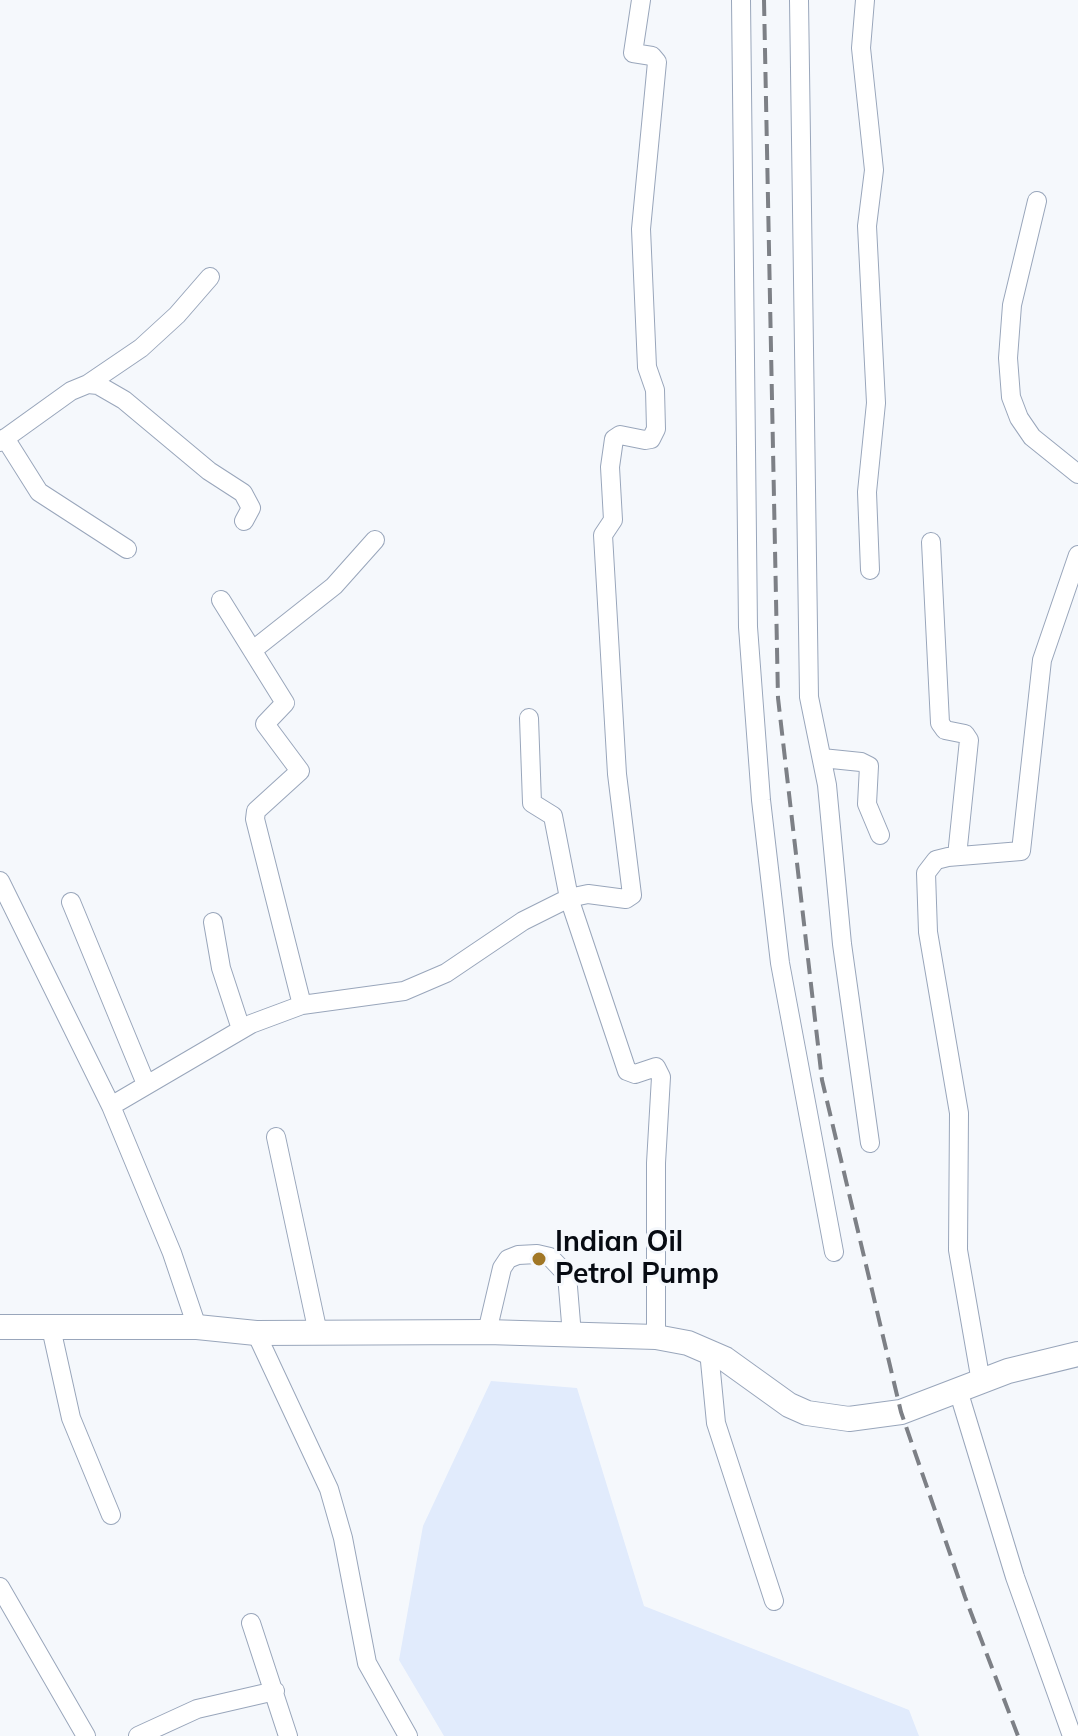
<!DOCTYPE html>
<html>
<head>
<meta charset="utf-8">
<style>
  body { margin:0 }
  canvas { display:block; background:#f5f8fc }
</style>
</head>
<body>
<canvas width="1078" height="1736"></canvas>
<script>
const context = document.querySelector('canvas').getContext('2d');
context.lineJoin = 'round';
function fill(path, color) { context.fillStyle = color; context.fill(path, 'evenodd'); }
const toPath = rows => new Path2D(rows.map(r => 'M' + r).join(''));
function trace(path, color, width, dash) { context.strokeStyle = color; context.lineWidth = width; context.lineCap = dash ? 'butt' : 'round'; context.setLineDash(dash || []); context.stroke(path); }
function drawText(font, color, halo, rows, align = 'center') {
  context.font = font + ' Mulish,sans-serif'; context.lineWidth = 6; context.setLineDash([]); context.textBaseline = 'middle'; context.strokeStyle = halo; context.fillStyle = color; for (const [text, x, y, turn = 0] of rows) {
    context.save(); context.translate(x, y); context.rotate((+turn || 0) * Math.PI / 180); context.textAlign = isNaN(turn) ? turn : align; if (halo) context.strokeText(text, 0, 0); context.fillText(text, 0, 0); context.restore();
  }
}
fill(toPath([
  [491,1381,577,1388,644,1606,909,1710,919,1736,444,1736,399,1660,423,1526]
]), '#e1ebfc');
const minor = toPath([
  [741,0,748,627,761,800,780,963,834,1252],
  [799,0,809,697,827,785,842,944,870,1143],
  [865,0,861,48,874,170,867,226,876,403,867,492,870,570],
  [1037,201,1012,305,1008,358,1011,397,1019,418,1032,437,1078,474],
  [88,384,141,348,177,315,210,277],
  [5,438,39,492,127,549],
  [0,442,71,391,88,384,98,385,124,400,209,471,243,493,251,508,244,521],
  [931,542,940,723,945,730,965,734,969,740,957,856],
  [221,600,285,703,265,724,300,771,256,811,255,819,302,1005],
  [253,650,334,586,375,540],
  [529,718,532,803,553,816,569,898,627,1071,635,1074,656,1067,661,1077,656,1163,656,1337],
  [822,758,861,762,869,766,867,804,880,835],
  [0,881,111,1106,172,1253,197,1327],
  [71,902,146,1084],
  [213,922,221,968,241,1029],
  [111,1106,251,1024,302,1005,404,991,446,973,523,921,569,898,588,894,626,899,632,895,617,774,603,535,613,520,610,467,614,439,620,435,645,440,651,439,656,429,655,390,647,367,641,229,657,62,652,56,633,53,641,0],
  [276,1137,318,1333],
  [51,1328,71,1418,111,1515],
  [487,1332,502,1268,508,1259,518,1255,537,1254,550,1257,567,1275,572,1335],
  [256,1333,329,1489,343,1538,367,1663,408,1736],
  [709,1351,716,1423,774,1601],
  [981,1382,958,1250,959,1113,928,932,926,873,936,860,948,857,1021,851,1042,660,1078,555],
  [958,1390,1015,1577,1072,1736],
  [0,1587,86,1736],
  [251,1623,288,1736],
  [138,1736,197,1709,275,1691]
]);
const major = toPath([
  [0,1327,197,1327,256,1333,487,1332,656,1337,688,1343,725,1359,789,1405,807,1413,849,1419,901,1412,1008,1371,1078,1354]
]);
trace(minor, '#99a6bb', 20);
trace(major, '#99a6bb', 26);
trace(minor, '#fff', 18);
trace(major, '#fff', 24);
trace(toPath([
  [764,0,778,698,822,1080,901,1412,965,1597,1018,1736]
]), '#7d8086', 4, [16, 8]);
for (const [x, y, r, color] of [
  [539,1259,8,"#a17726"]
]) { const dot = new Path2D(); dot.arc(x, y, r, 0, 2 * Math.PI); context.fillStyle = color; context.fill(dot); trace(dot, '#f5f8fc', 3); }
drawText('bold 28px', '#070b12', '#f5f8fc', [
  ["Indian Oil",555,1243],
  ["Petrol Pump",555,1275]
], 'left');
</script>
</body>
</html>
